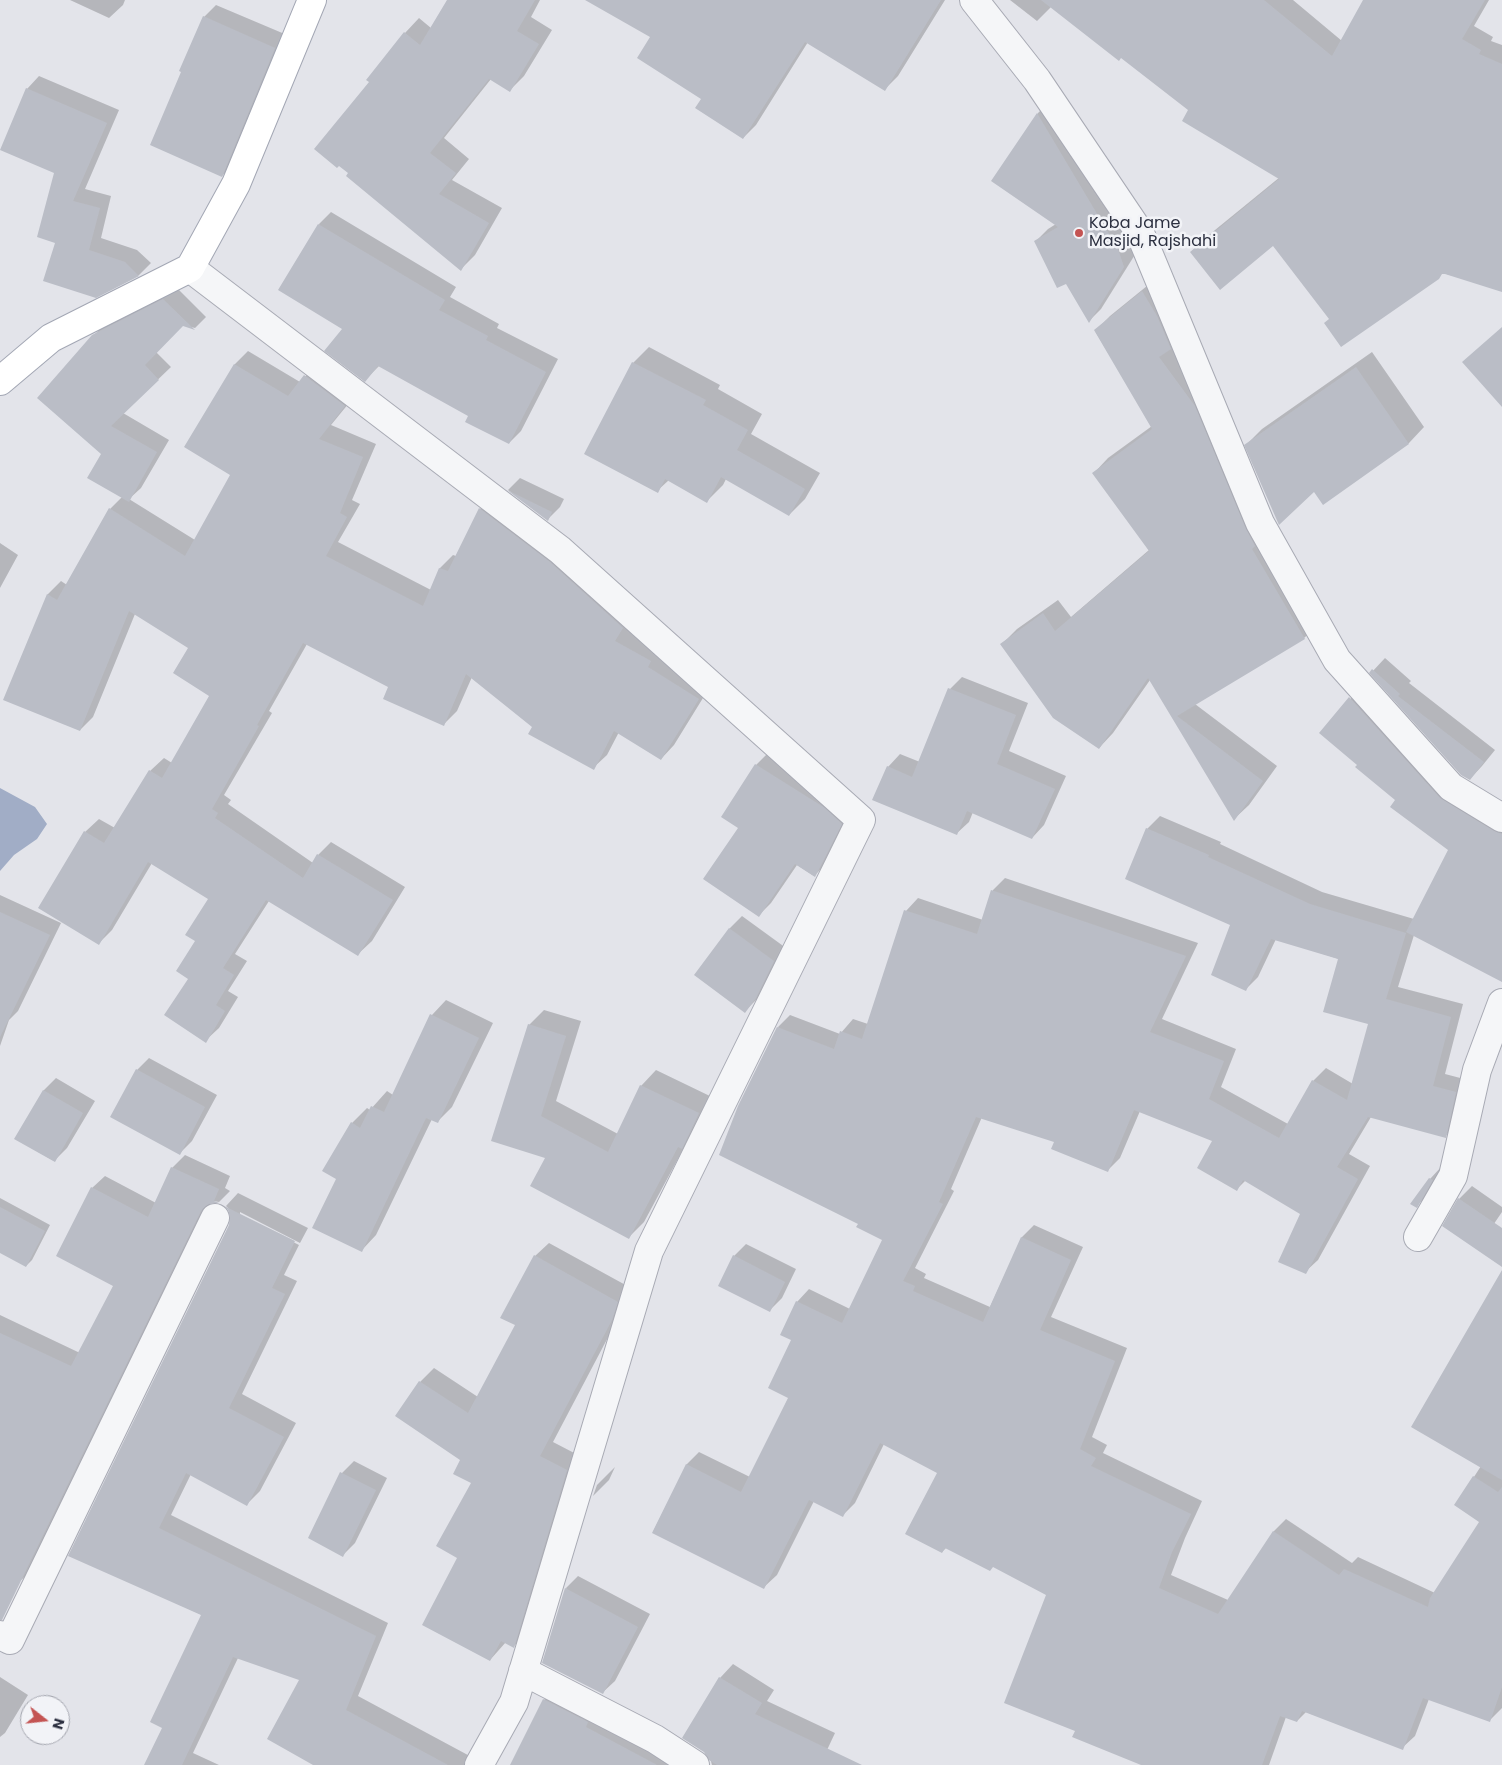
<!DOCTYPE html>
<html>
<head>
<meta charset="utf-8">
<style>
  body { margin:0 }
  #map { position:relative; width:1502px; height:1765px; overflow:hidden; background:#e3e4ea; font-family:Poppins,sans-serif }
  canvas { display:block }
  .north { position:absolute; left:20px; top:1695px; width:50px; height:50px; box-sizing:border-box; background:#f2f3f7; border:1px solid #a3a5ae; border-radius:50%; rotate:106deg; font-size:14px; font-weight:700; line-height:20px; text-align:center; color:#2c3040 }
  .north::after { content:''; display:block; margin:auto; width:18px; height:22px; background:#c45453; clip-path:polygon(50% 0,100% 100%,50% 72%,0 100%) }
</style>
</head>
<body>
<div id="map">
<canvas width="1502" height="1765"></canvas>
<div class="north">N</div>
</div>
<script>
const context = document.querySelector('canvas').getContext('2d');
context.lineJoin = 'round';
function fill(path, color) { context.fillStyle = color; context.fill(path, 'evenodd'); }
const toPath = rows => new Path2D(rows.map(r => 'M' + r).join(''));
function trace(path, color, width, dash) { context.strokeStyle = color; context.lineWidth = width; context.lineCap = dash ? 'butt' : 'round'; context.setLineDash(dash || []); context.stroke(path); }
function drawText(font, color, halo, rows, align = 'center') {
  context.font = font + ' Poppins,sans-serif'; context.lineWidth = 5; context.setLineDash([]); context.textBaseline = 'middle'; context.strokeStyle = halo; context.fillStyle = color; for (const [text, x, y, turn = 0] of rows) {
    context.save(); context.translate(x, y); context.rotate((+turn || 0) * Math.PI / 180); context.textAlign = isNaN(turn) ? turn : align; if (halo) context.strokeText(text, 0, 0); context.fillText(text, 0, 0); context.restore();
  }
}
fill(toPath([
  [0,788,35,807,47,824,37,839,14,855,0,871]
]), '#a1adc6');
fill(toPath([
  [70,0,125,0,123,5,109,18],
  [448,0,540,0,531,17,552,30,524,76,510,90,491,79,444,138,469,159,452,180,502,208,475,255,461,269,349,173,371,82,405,33,419,18,431,28],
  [587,0,945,0,898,76,885,89,808,42,756,125,743,138,703,99,652,37],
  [1010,0,1293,0,1342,41,1364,0,1489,0,1474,26,1493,37,1491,41,1502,45,1502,290,1443,273,1330,318,1273,245,1191,252,1204,239,1280,177,1122,57,1051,7,1037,21],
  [216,5,287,35,234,163,222,176,204,17],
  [39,76,119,110,85,189,111,196,101,238,137,250,151,263,139,275,95,297,57,242,55,173,27,89],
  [1049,102,1136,253,1101,309,1089,321,1066,282,1036,241,1048,229,1056,224,993,181,1038,113],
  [331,212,456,287,450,297,499,324,497,328,558,359,521,431,509,443,470,416,380,365,365,380,344,328,319,224],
  [1158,277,1319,624,1304,638,1195,704,1277,766,1249,805,1234,819,1150,680,1113,733,1099,748,1002,644,1017,629,1058,600,1071,617,1149,550,1094,473,1108,458,1152,426,1095,331,1110,316],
  [176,287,206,317,195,328,183,325,156,352,171,367,123,413,169,440,141,488,129,499,195,540,232,474,186,446,235,364,248,351,300,382,319,362,358,392,331,425,376,444,352,500,360,504,338,542,431,590,440,568,453,555,456,556,480,509,493,495,711,685,674,745,661,759,619,732,607,755,593,768,533,727,472,677,457,711,444,724,390,686,307,644,269,711,272,713,224,795,231,800,228,804,313,863,318,855,331,842,405,887,372,941,358,954,269,901,235,954,247,961,228,991,238,997,219,1028,205,1041,189,978,197,941,210,899,152,863,112,930,99,943,62,921,18,1011,9,1020,0,1046,0,895,61,923,85,832,99,819,115,828,150,771,164,758,172,763,211,696,190,648,135,614,93,717,80,730,5,699,48,594,61,581,67,585,110,509,122,497,102,454,93,336,106,323],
  [649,347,720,385,718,389,762,414,751,434,820,473,805,499,789,515,726,479,723,485,707,501,669,480,657,491,586,454,633,363],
  [1372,352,1424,427,1409,443,1323,503,1314,490,1246,445,1262,429],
  [520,478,564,499,560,507,548,519,508,490],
  [0,543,18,555,0,588],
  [1385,658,1411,681,1409,683,1495,750,1482,766,1470,779,1371,673],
  [962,677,1028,703,1009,751,1066,776,1044,825,1032,838,973,812,969,822,956,834,888,767,900,754,920,762,950,689],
  [1364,683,1457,786,1502,813,1502,981,1414,935,1398,987,1463,1004,1445,1074,1468,1080,1458,1124,1445,1136,1371,1117,1349,1154,1370,1166,1318,1260,1305,1272,1301,1213,1246,1180,1237,1189,1214,1140,1140,1111,1120,1158,1107,1171,1056,1141,982,1117,951,1189,954,1191,915,1268,926,1274,924,1278,990,1307,1022,1237,1034,1225,1083,1247,1051,1317,1127,1348,1092,1437,1107,1445,1103,1453,1202,1501,1185,1538,1171,1575,1228,1600,1274,1531,1286,1519,1352,1563,1358,1557,1435,1593,1481,1521,1456,1505,1481,1466,1502,1276,1502,1708,1490,1720,1429,1699,1415,1736,1402,1748,1306,1712,1297,1721,1286,1717,1269,1765,1153,1765,1076,1730,1048,1594,994,1566,947,1547,942,1552,939,1472,884,1444,855,1503,843,1515,814,1501,777,1575,764,1587,653,1532,687,1464,699,1452,750,1477,789,1397,792,1340,797,1302,809,1289,850,1309,883,1239,859,1224,778,1027,790,1015,840,1034,853,1019,868,1024,906,911,918,898,983,920,993,890,1005,878,1198,943,1162,1019,1236,1049,1221,1087,1288,1124,1313,1081,1326,1068,1353,1084,1369,1024,1339,959,1276,939,1258,977,1245,990,1232,924,1147,829,1160,816,1221,842,1220,844,1322,892,1414,919,1449,850,1359,764,1321,733],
  [768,753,853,811,827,863,814,876,797,865,771,903,759,915,739,827,756,765],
  [742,916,786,948,768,984,757,999,745,1011,696,974,730,928],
  [446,1000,493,1023,452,1107,437,1122,432,1119,376,1235,362,1250,337,1178,352,1123,367,1108,370,1110,387,1091,393,1095,432,1015],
  [544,1010,581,1021,556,1101,618,1134,641,1086,656,1070,714,1098,697,1132,687,1142,644,1222,629,1237,546,1158,529,1025],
  [149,1058,217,1095,192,1141,180,1153,137,1070],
  [56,1078,95,1101,67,1148,54,1161,16,1139,44,1090],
  [185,1155,230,1176,225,1188,230,1191,219,1202,213,1201,210,1203,32,1570,19,1582,0,1573,0,1315,80,1353,114,1285,92,1188,105,1176,156,1203,172,1168],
  [1442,1166,1444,1167,1429,1194,1416,1206,1430,1179],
  [1472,1186,1502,1207,1502,1212,1487,1234,1444,1225,1459,1199],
  [238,1193,308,1228,300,1243,240,1212,240,1215,299,1245,284,1275,297,1281,242,1394,296,1423,260,1491,247,1504,191,1474,171,1515,388,1623,358,1696,479,1761,477,1765,316,1765,301,1679,238,1658,193,1753,219,1765,145,1765,164,1727,202,1615,70,1555,230,1225,232,1216,229,1209,226,1206],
  [0,1198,50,1225,32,1260,26,1266,0,1252],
  [549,1243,631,1288,625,1305,553,1442,580,1456,527,1633,514,1646,506,1642,490,1660,459,1557,472,1482,461,1459,397,1416,420,1382,434,1368,478,1397,516,1325,535,1256],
  [746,1244,796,1269,782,1298,769,1311,734,1256],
  [354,1461,387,1478,355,1543,343,1555,342,1473],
  [615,1467,609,1480,593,1496,597,1485],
  [578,1576,650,1614,615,1681,602,1693,566,1588],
  [733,1664,774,1690,767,1701,835,1733,820,1765,712,1765,710,1758,720,1678],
  [0,1677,28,1695,5,1733,0,1737],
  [557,1686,700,1765,528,1765,544,1700]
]), '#0003');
fill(toPath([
  [447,0,535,0,517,31,539,44,510,92,489,79,430,153,456,173,439,194,489,223,461,271,346,176,348,173,339,166,337,168,314,149,369,82,366,80,404,32,420,45],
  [585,0,941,0,885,91,805,42,743,139,695,108,701,99,637,58,650,37],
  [1041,0,1264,0,1332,56,1363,0,1485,0,1462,39,1481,50,1479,54,1502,64,1502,292,1445,274,1442,274,1439,279,1341,347,1324,323,1329,319,1273,246,1220,290,1190,252,1279,179,1182,121,1188,110,1121,58,1119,61],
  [203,16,275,48,222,177,150,145,181,72,179,71],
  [26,88,107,123,73,201,100,208,89,250,125,262,139,276,96,298,43,281,55,243,37,237,54,173,0,150],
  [1037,113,1118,249,1124,267,1089,323,1066,284,1057,288,1034,241,1058,227,991,181],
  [318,224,445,300,439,310,488,336,486,340,546,372,509,444,465,422,468,416,378,366,365,382,324,351,342,329,278,290],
  [1142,291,1157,316,1171,349,1159,357,1195,406,1246,529,1255,546,1252,549,1305,639,1177,716,1263,781,1234,821,1148,678,1099,749,1053,718,1000,644,1043,613,1055,631,1149,551,1092,473,1152,429,1094,330],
  [163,299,195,330,183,326,145,365,159,380,111,426,157,452,129,502,87,478,101,454,37,398,92,335],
  [1502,327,1502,407,1462,362],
  [632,362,706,400,703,405,748,430,737,450,805,489,789,516,721,477,707,503,665,479,658,493,584,454],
  [234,364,288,396,304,375,345,406,319,439,363,457,340,513,347,517,326,556,423,606,439,568,448,571,479,508,550,562,623,628,615,641,651,661,648,667,699,699,661,760,614,731,594,770,528,734,532,727,466,674,444,726,383,699,388,687,303,643,257,725,259,726,212,809,218,813,215,818,303,878,317,854,393,900,358,956,266,900,223,968,234,975,216,1005,225,1011,206,1043,164,1015,188,979,176,971,195,941,185,935,208,899,148,862,99,945,38,908,84,831,104,843,149,770,162,778,209,696,173,673,188,648,129,611,80,731,3,700,47,594,57,600,109,508,185,556,230,475,184,447],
  [1356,367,1409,444,1323,505,1314,492,1279,525,1244,445],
  [507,490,552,512,548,521],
  [1372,669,1400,694,1398,696,1484,762,1470,780,1461,775,1369,673],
  [948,688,1016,715,997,764,1055,789,1032,839,967,811,957,835,872,800,887,766,912,777],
  [1349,697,1440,798,1494,831,1502,834,1502,982,1406,932,1448,850,1390,807,1395,800,1355,767,1357,765,1319,733],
  [755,764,825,808,842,824,815,877,795,864,759,917,703,879,738,828,721,817],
  [1146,828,1209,855,1208,857,1310,904,1406,933,1386,999,1451,1017,1433,1086,1456,1092,1446,1138,1368,1117,1337,1167,1358,1179,1306,1274,1278,1262,1300,1214,1243,1180,1237,1191,1197,1168,1212,1141,1134,1110,1108,1172,1051,1149,1054,1142,976,1117,939,1202,943,1204,903,1281,915,1286,913,1291,983,1322,1021,1237,1071,1260,1040,1330,1115,1361,1080,1449,1096,1458,1091,1466,1191,1514,1172,1552,1159,1588,1218,1614,1273,1531,1339,1575,1344,1569,1428,1607,1430,1598,1479,1522,1454,1505,1473,1476,1498,1492,1502,1487,1502,1687,1490,1722,1423,1698,1403,1750,1302,1711,1297,1722,1280,1716,1262,1765,1141,1765,1072,1737,1075,1731,1004,1703,1046,1595,993,1567,990,1571,945,1548,942,1553,905,1534,937,1473,880,1443,843,1517,809,1500,764,1589,652,1533,686,1464,741,1492,788,1398,768,1388,791,1340,780,1335,796,1301,842,1323,882,1240,856,1227,858,1224,719,1155,738,1106,777,1027,834,1049,840,1031,862,1039,904,910,977,934,991,890,1186,956,1150,1032,1224,1061,1209,1099,1279,1138,1312,1080,1347,1100,1368,1024,1323,1012,1338,959,1271,939,1246,991,1211,975,1230,925,1125,879],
  [0,912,50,935,0,1037],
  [729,928,774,961,756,998,745,1013,694,975],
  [430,1014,479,1038,438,1123,426,1118,362,1252,312,1228,336,1179,322,1171,351,1122,360,1128,371,1106,384,1112],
  [528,1024,566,1036,541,1116,608,1152,640,1085,699,1113,682,1149,678,1147,629,1239,530,1186,545,1158,491,1141],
  [136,1069,205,1107,180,1155,110,1117],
  [43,1090,83,1113,55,1162,14,1139],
  [171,1167,219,1189,214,1201,219,1203,213,1203,207,1205,201,1211,29,1564,2,1620,0,1620,0,1333,71,1366,113,1286,56,1256,91,1187,148,1217],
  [1429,1178,1433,1180,1417,1208,1410,1204],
  [1458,1198,1502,1228,1502,1267,1442,1226],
  [224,1206,295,1241,272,1288,285,1294,229,1408,284,1437,247,1506,186,1473,159,1528,376,1636,346,1710,448,1765,313,1765,267,1739,299,1680,233,1657,182,1765,144,1765,162,1728,150,1722,201,1615,68,1556,229,1225,230,1216,228,1210],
  [0,1207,45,1231,26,1267,0,1253],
  [534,1255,618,1302,612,1320,540,1456,567,1470,514,1648,501,1641,490,1661,422,1625,457,1558,436,1546,471,1483,453,1474,460,1460,395,1416,419,1381,468,1413,515,1325,500,1318],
  [733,1255,785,1282,770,1312,718,1286],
  [1502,1270,1502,1480,1411,1427],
  [340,1472,376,1490,343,1557,308,1538],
  [565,1588,638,1627,603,1694,542,1663],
  [719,1677,762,1703,755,1714,862,1765,717,1765,709,1760,704,1752,682,1738],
  [543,1699,588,1722,586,1727,657,1765,510,1765]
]), '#babdc6');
const minor = toPath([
  [974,0,1037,80,1140,233,1260,523,1337,660,1451,787,1502,818],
  [190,268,560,550,861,820,649,1251,514,1702,479,1765],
  [1418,1237,1453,1176,1477,1070,1502,1003],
  [0,1635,10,1640,215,1218],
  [523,1671,655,1739,695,1765]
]);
const major = toPath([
  [0,381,51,338,190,268,236,184,312,0]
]);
trace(minor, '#a8aab4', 30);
trace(major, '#a3a7b4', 30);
trace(minor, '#f5f6f8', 28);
trace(major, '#fff', 28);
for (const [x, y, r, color] of [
  [1079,233,5,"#c45453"]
]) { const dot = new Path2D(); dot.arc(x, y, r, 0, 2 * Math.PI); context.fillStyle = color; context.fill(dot); trace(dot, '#f2f3f7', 2); }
drawText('16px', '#2c3040', '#f2f3f7', [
  ["Koba Jame",1089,224],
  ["Masjid, Rajshahi",1089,242]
], 'left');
</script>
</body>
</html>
